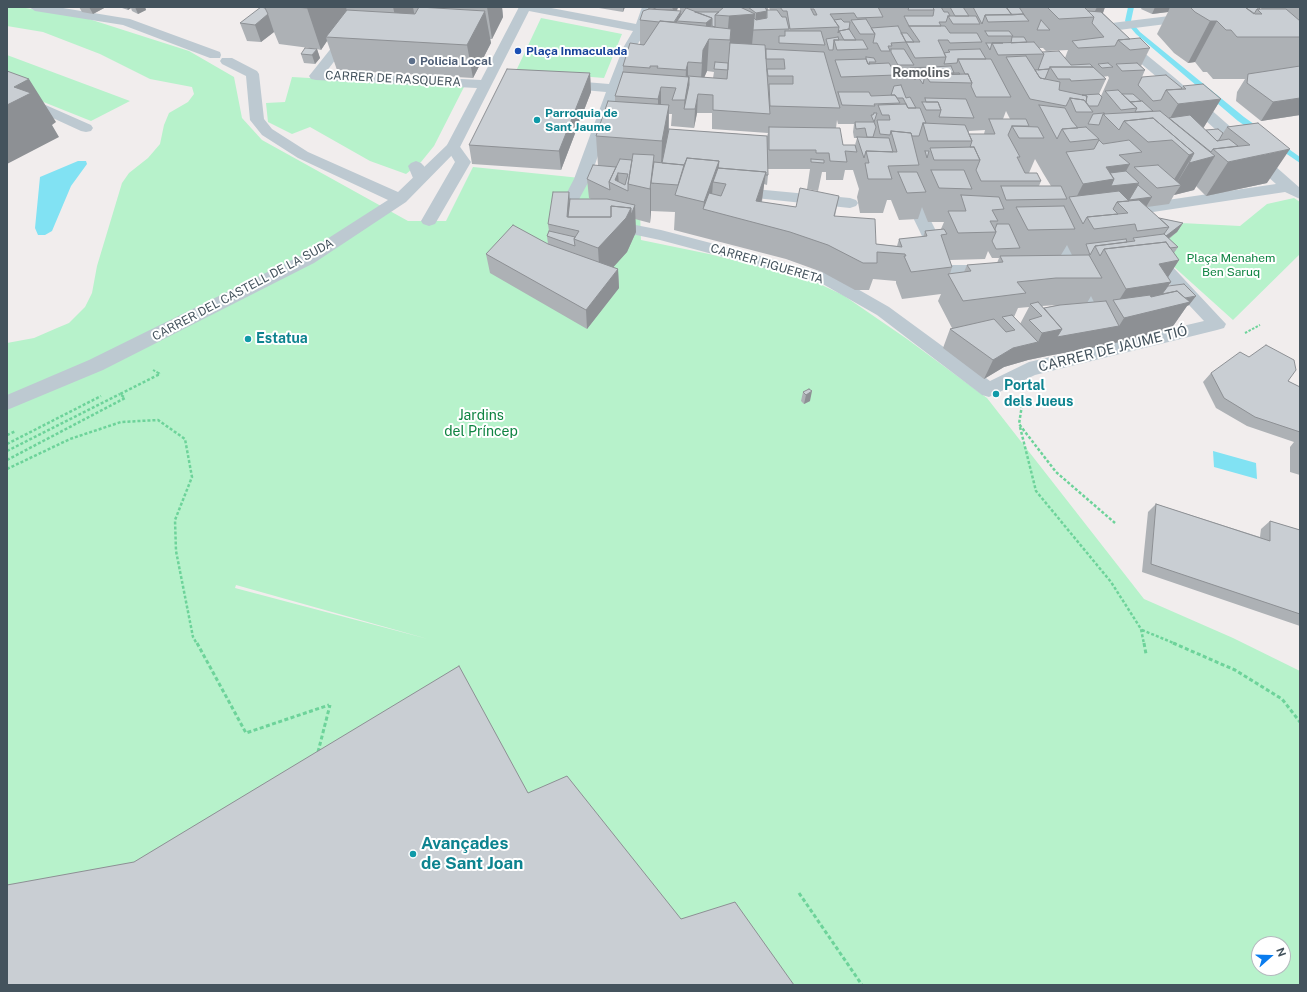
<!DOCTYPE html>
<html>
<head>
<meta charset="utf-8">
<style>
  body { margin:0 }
  #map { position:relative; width:1307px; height:992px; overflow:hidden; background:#f1eded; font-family:"Public Sans",sans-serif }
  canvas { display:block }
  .frame { position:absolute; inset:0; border:8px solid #44535d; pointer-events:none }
  .north { position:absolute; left:1251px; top:936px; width:40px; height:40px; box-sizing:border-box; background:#fff; border:1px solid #b4babe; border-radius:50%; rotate:70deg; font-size:11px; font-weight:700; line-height:16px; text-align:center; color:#44535d }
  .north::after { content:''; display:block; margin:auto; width:14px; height:18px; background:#0a7cee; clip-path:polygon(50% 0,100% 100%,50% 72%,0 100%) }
</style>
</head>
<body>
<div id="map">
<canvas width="1307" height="992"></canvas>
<div class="frame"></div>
<div class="north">N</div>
</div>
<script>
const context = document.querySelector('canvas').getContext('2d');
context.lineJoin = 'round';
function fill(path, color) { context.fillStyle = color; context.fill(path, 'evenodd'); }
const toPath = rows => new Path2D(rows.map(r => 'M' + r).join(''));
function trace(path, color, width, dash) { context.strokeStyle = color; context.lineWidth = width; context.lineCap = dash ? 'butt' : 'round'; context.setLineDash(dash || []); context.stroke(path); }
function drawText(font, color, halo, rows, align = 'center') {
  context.font = font + ' "Public Sans",sans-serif'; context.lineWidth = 4; context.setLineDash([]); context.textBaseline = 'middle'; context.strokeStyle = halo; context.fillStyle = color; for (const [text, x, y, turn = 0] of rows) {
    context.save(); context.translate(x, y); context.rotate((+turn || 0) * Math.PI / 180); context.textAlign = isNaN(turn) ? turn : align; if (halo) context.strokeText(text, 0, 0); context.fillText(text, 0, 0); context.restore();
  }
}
fill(toPath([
  [7,7,20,7,89,19,189,51,234,77,242,118,262,140,408,221,446,221,473,167,639,184,641,240,709,254,809,279,843,295,907,339,987,398,1144,599,1233,638,1300,671,1300,985,7,985,7,343,34,338,57,328,69,323,85,307,92,293,97,266,122,183,129,173,148,158,160,144,164,125,169,113,188,102,194,94,192,87,150,79,100,54,43,32,7,26],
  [236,585,428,639,235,588],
  [1259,944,1283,944,1283,968,1259,968],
  [541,18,622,34,604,78,516,71],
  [7,55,130,101,91,121,36,99,7,84],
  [292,77,464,87,434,146,421,162,406,174,370,161,310,127,292,134,268,122,266,103,285,102],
  [1294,198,1300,202,1300,254,1233,320,1122,220,1240,226,1267,204]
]), '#b7f2cb');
fill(toPath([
  [78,161,86,161,87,164,71,186,52,231,45,235,38,235,35,228,40,177],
  [1213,451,1256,463,1257,479,1214,467]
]), '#81e2f3');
fill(toPath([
  [1128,7,1134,7,1131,21,1140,32,1244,117,1300,157,1300,163,1238,121,1136,34,1125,21,1128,7]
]), '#81e2f3');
trace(toPath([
  [1245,333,1260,325],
  [153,370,160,374]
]), '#6dd39a', 2, [2.5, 1.5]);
trace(toPath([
  [1022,405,1019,424,1056,472,1115,523],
  [1020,427,1036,491,1111,582,1141,629,1144,644],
  [7,435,16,431],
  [7,444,101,396],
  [7,451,120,394],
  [7,460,125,398,120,394,160,374,158,373],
  [7,469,70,439,121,422,158,420,185,439,192,477,175,520,176,551,193,637,197,644],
  [1142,630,1176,644]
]), '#6dd39a', 2.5, [3, 2]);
trace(toPath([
  [197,643,246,733,329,705],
  [1144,643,1146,654],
  [1173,643,1235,670,1282,699,1300,722],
  [318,752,330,705],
  [799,893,862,985]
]), '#6dd39a', 3, [4, 2.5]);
fill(toPath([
  [7,88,91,125,93,128,91,131,86,132,81,131,7,97,7,88],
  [453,143,458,144,471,162,435,224,429,226,423,224,421,221,455,162,446,147,448,144,453,143],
  [416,161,421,163,424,166,429,178,426,181,416,181,413,178,408,166,411,163,416,161],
  [733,187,850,198,856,200,858,203,856,206,850,208,727,195,725,192,727,189,733,187]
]), '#bdc9d1');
fill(toPath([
  [29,7,57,7,130,19,220,52,221,55,220,58,210,58,123,25,35,11,29,7],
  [364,7,376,7,326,72,481,80,519,7,546,7,636,24,642,7,654,7,648,25,655,26,657,29,655,32,645,33,635,48,590,179,577,203,590,216,661,230,833,275,889,307,990,381,1029,362,1204,321,1143,256,1141,252,1143,248,1149,247,1155,248,1226,324,1224,328,1217,330,1035,375,989,397,982,395,877,315,821,283,660,240,579,223,561,204,574,179,606,92,561,88,556,87,554,84,556,81,561,80,609,84,623,48,633,31,529,11,460,147,406,202,314,263,103,370,7,410,7,395,89,360,302,255,388,200,298,158,262,135,250,120,246,76,222,64,220,61,222,58,232,58,257,71,259,74,264,119,272,129,308,152,398,192,447,145,477,88,316,80,311,79,309,76,364,7],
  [1194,13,1198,14,1200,17,1198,20,1087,34,1081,30,1087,26,1194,13],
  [1122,37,1126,38,1175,78,1300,188,1300,199,1285,192,1120,217,1114,215,1112,212,1114,209,1120,207,1276,184,1165,84,1118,44,1116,41,1122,37],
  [911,180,917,182,919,185,923,205,949,257,946,261,940,262,934,261,907,205,903,185,905,182,911,180],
  [1051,218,1057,220,1059,223,1081,271,1104,313,1101,317,1077,322,1071,320,1068,316,1071,312,1084,309,1063,271,1043,223,1045,220,1051,218],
  [947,265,993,265,999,267,1002,271,999,275,993,277,947,277,941,275,938,271,941,267,947,265]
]), '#bdc9d1');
fill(toPath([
  [79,7,106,7,93,14,82,12],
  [119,7,145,7,146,10,138,14,132,11,131,8,128,10],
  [265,7,502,7,503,17,492,39,490,39,491,43,473,78,337,70,327,41,321,50,317,49,320,58,315,64,304,63,301,54,317,49,279,44,274,32,261,42,247,41,240,23,265,8],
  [593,7,625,7,623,12],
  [648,7,678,7,677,11,680,11,680,7,768,7,768,10,770,10,769,7,1105,7,1103,13,1130,39,1150,48,1141,66,1145,70,1142,77,1182,88,1183,86,1221,99,1203,128,1206,130,1223,133,1227,127,1258,123,1267,183,1206,196,1196,186,1194,190,1174,195,1169,204,1147,207,1159,218,1183,223,1177,232,1169,239,1178,247,1174,253,1179,260,1168,277,1171,282,1168,286,1196,296,1189,305,1187,306,1171,329,1107,345,1047,356,1028,360,1004,367,984,379,943,348,950,329,955,328,952,328,938,301,941,294,902,299,896,283,896,281,873,279,869,290,855,290,822,272,786,259,674,230,675,212,651,211,650,223,635,219,636,232,627,252,613,267,618,269,619,288,587,329,490,273,486,254,548,244,547,236,549,231,548,224,570,199,591,199,589,198,587,179,598,165,596,136,615,101,615,96,623,72,623,66,640,44,640,20,648,9],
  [1039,48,1043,48,1046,51,1068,50,1065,58,1042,52],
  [707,71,714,72,713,78,704,77],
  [1108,76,1109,78,1101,96,1099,94,1106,79,1103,77],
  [1006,111,1010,119,1003,119],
  [697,113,712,113,712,129,768,133,767,136,669,129,669,114,672,114,671,126,694,128],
  [837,120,838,124,854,124,853,132,854,138,857,138,855,145,843,145,836,128],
  [985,130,984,134,969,134,969,131],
  [1035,159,1043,173,1051,186,1039,186,1041,181,1029,173],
  [768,169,810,169,807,189,818,191,822,172,826,172,826,180,843,180,845,170,853,170,859,189,857,197,860,213,883,213,887,200,891,200,899,220,918,219,922,207,928,222,944,222,941,229,925,231,923,237,899,239,897,246,876,244,835,216,839,196,796,207,762,202,764,184,767,185,768,175],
  [1067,245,1072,255,1061,255],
  [988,251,992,258,999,258,997,263,967,265,964,272,950,274,952,267,950,260,985,259],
  [1091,296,1094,302,1087,303],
  [1056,305,1044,308,1042,306],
  [1029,307,1020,324,1014,317,1018,308],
  [1142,7,1258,7,1260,9,1261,9,1262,7,1300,7,1300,64,1298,67,1300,66,1300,115,1261,121,1236,101,1237,92,1245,79,1213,79,1207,72,1203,72,1195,62,1188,63,1174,53,1157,34,1168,12,1152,14,1141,9],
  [590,73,591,92,561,170,472,164,469,145],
  [1211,373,1288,381,1300,387,1300,475,1290,472,1290,447,1294,442,1247,426,1216,408,1203,382],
  [809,389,810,401,804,404,801,401,803,392],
  [1156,504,1260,537,1261,529,1270,521,1300,530,1300,626,1142,572,1148,512]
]), '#adb1b5');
fill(toPath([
  [89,7,106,7,93,14],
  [127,7,130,7,131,8,128,10],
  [135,7,145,7,146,10,138,14],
  [308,7,346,7,348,15,326,37,327,41,321,50,307,8],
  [393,7,413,7,415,18,401,41],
  [487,7,502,7,503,17,492,39],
  [623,7,625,7,623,12],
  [673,7,678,7,673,22],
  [1097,7,1105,7,1100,21,1094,17,1092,17],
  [1155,7,1170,7,1168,12,1152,14],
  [485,11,491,43,473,78,467,45],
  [681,11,680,21,677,21,676,43,674,23],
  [767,11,765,30,755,30,756,13],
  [268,14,274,32,261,42,255,25],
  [755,14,751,55,729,57,730,40,727,40,729,16],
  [712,18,711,31,706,30,706,23],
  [1210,21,1217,21,1195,62,1188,63],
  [709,39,707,71,702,83,700,96,702,63,703,50],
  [317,49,320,58,315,64,312,55],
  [688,62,688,85,689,77,689,103,684,109,686,70],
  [590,73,591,92,561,170,559,151],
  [29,79,56,122,52,125,59,137,7,164,7,105,14,87],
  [661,87,661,113,658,126,658,99],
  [698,94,697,113,694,128,695,109],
  [1300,98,1300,115,1261,121,1273,102],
  [1221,99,1201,132,1168,122,1178,104],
  [669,105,668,138,661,166,662,141],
  [1290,149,1267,183,1206,196,1228,162],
  [1194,153,1175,186,1170,186,1189,155],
  [654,155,654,184,651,183,651,211,650,223,650,189],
  [1215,156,1194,190,1174,195,1181,185,1175,186,1189,163],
  [719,161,717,182,713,182,711,209,703,209,704,202],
  [1130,164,1118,185,1139,183,1125,208,1117,202,1073,204,1083,184,1106,167],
  [766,172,762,199,755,223,756,201],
  [618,173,619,186,613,184],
  [569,192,572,224,567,217],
  [1152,197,1146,207,1135,208,1129,200],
  [635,205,636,232,627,252,600,282,598,248,631,208],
  [1183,223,1177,232,1158,246,1164,237],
  [1179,260,1165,282,1171,282,1151,311,1155,306,1196,296,1189,305,1187,306,1171,329,1107,345,1047,356,1028,360,1004,367,984,379,993,360,1013,348,1038,342,1042,333,1062,329,1119,326,1124,318,1116,305,1126,289,1159,264],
  [618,269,619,288,587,329,586,310],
  [812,391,810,401,804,404,806,395]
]), '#8d9094');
const building = toPath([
  [261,7,265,8,268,14,255,25,240,23,261,7],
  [295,7,308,7,307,8,295,7],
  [419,7,485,11,467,45,326,37,347,10,415,14,419,7],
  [651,7,673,7,673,9,656,9,651,7],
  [724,7,740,7,755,14,729,16,715,15,724,7],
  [748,7,765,7,767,11,756,13,748,7],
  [780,7,878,7,883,17,857,18,854,13,830,14,839,27,790,29,787,11,783,11,780,7],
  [811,9,814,9,817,15,814,15,811,9],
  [909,7,933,7,934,10,908,10,909,7],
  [933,7,941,7,944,12,948,12,950,16,948,16,946,22,939,22,941,26,909,26,904,16,933,16,934,10,933,7],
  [950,7,963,7,969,16,955,16,950,7],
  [973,7,1006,7,1012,15,985,15,982,24,973,7],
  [1006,7,1019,7,1025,16,1023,14,1012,15,1006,7],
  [1047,7,1084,7,1094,17,1059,19,1047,7],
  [1190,7,1245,7,1255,14,1262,14,1257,9,1286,9,1300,21,1300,37,1237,37,1231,30,1226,30,1217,21,1210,21,1195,12,1190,7],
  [1246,7,1258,7,1260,9,1257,9,1254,14,1246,8,1246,7],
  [686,8,712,18,706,23,677,21,686,8],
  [649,9,681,11,674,22,660,21,659,22,640,20,643,11,649,9],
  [767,10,777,10,782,17,786,17,789,29,753,30,754,18,756,20,767,18,767,10],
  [1088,11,1101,12,1130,39,1118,40,1115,46,1078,48,1072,41,1104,37,1092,23,1094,17,1088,11],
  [695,12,719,12,715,15,715,27,712,26,712,18,695,12],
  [1023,14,1029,21,988,22,985,15,1023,14],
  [948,16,976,16,980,24,953,24,948,16],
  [841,19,844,22,850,22,849,29,839,31,838,33,839,27,834,20,841,19],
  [866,19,875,34,860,34,851,20,866,19],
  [1041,20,1050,30,1037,30,1041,20],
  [660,21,731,29,730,40,709,39,703,50,702,63,688,62,686,70,657,68,658,66,650,66,650,68,623,66,630,43,644,45,660,21],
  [898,26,906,42,891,43,892,46,888,46,890,51,881,51,877,43,873,43,875,34,871,28,898,26],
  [909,26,945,26,950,33,977,33,982,42,950,43,948,40,938,40,946,57,915,58,906,42,920,42,909,26],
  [849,29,856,40,844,40,839,31,849,29],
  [785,31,821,31,825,45,779,43,779,36,785,36,785,31],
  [985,31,1009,31,1013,36,988,36,985,31],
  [901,33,907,33,914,42,906,42,901,33],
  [838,37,839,40,834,40,833,50,829,50,826,39,838,37],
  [1012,37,1024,37,1027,42,1011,43,1012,37],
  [1140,38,1150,48,1130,50,1118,40,1140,38],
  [834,40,863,40,868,49,837,50,834,40],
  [1034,42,1044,54,998,55,992,43,1034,42],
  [730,43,765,45,770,114,713,110,713,95,698,94,695,109,684,109,689,85,689,77,688,77,688,76,727,79,730,43],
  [986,43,1003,43,992,43,990,50,986,43],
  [305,48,317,49,312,55,301,54,305,48],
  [766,49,824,52,840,108,770,106,769,84,793,84,793,76,768,76,767,69,785,69,784,59,766,59,766,49],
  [891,49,904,49,914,65,898,65,891,52,891,49],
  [980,49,986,59,958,59,957,63,944,64,946,57,944,53,950,52,948,50,980,49],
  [1059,51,1071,65,1090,64,1093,67,1050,67,1049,69,1038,70,1044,54,1042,52,1059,51],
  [1026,56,1040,78,1060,82,1059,90,1087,96,1086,102,1084,100,1070,98,1066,106,1030,99,1006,57,1026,56],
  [866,57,874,58,876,62,869,62,870,64,868,64,866,59,866,57],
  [866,59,868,64,889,63,896,75,841,77,835,60,866,59],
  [958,59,991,59,1011,97,976,97,971,86,972,83,968,74,965,74,958,59],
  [715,62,728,63,728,70,714,69,715,62],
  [1108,63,1113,67,1102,68,1098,64,1108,63],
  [1137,63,1145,70,1122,71,1116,64,1137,63],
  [951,66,954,73,916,74,915,80,910,68,951,66],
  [1300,66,1300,98,1273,102,1247,83,1248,74,1300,66],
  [1050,67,1093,67,1106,79,1071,81,1070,79,1058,79,1050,67],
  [507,69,590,73,559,151,469,145,507,69],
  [1049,69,1045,79,1040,78,1035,70,1049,69],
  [7,71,29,79,14,87,31,93,7,105,7,71],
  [623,72,689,77,685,100,672,100,676,88,661,87,658,99,615,96,623,72],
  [959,73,960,74,925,75,923,84,916,74,959,73],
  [968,74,972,83,930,82,925,75,968,74],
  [1166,75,1182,88,1181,89,1166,90,1161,100,1153,101,1138,85,1142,77,1166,75],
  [1203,84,1221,99,1178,104,1166,90,1186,89,1183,86,1203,84],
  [901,85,906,98,910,97,916,108,908,108,903,98,897,98,895,95,891,95,894,86,901,85],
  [1118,90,1137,108,1121,110,1105,91,1118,90],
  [838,92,869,92,871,96,895,95,900,103,874,104,875,106,842,105,838,92],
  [1099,94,1102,97,1098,106,1089,106,1086,102,1087,96,1082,95,1099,94],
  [1122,94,1133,94,1141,101,1130,102,1122,94],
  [925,98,966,99,974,118,939,117,941,110,938,102,926,102,925,98],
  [1070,98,1084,100,1093,112,1076,112,1070,98],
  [608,101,669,105,662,141,596,136,608,101],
  [1142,101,1153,111,1136,112,1135,112,1137,108,1130,102,1142,101],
  [922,102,938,102,941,110,926,110,922,102],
  [906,104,908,108,920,108,926,123,923,123,919,136,912,136,911,133,891,131,890,135,880,134,877,120,890,120,889,115,882,115,878,105,906,104],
  [1039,105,1065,108,1072,121,1078,128,1062,129,1057,139,1039,105],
  [1160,111,1215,156,1189,163,1194,153,1153,118,1124,121,1119,130,1103,114,1160,111],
  [874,113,877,113,874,122,876,127,873,137,867,137,865,128,856,129,855,122,874,122,871,115,873,115,874,113],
  [1104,113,1105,114,1103,114,1099,125,1088,124,1093,114,1104,113],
  [1190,115,1217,141,1229,139,1238,146,1213,149,1211,152,1169,118,1190,115],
  [1153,118,1194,153,1189,155,1172,140,1148,142,1124,121,1153,118],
  [989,119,1026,119,1029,126,1012,126,1008,135,1020,157,1017,157,1025,173,1037,173,1041,181,981,181,976,170,980,160,974,147,970,147,972,141,969,134,995,134,989,119],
  [923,123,965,125,972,141,928,141,923,123],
  [1258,123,1290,149,1228,162,1213,149,1250,145,1227,127,1258,123],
  [1012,126,1038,127,1044,138,1019,138,1012,126],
  [769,127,840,128,843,145,855,145,857,152,845,151,847,162,830,161,829,153,816,153,816,150,769,150,769,127],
  [1086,127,1099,139,1070,142,1062,129,1086,127],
  [669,129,767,136,768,175,766,175,766,172,718,168,719,161,687,158,684,165,662,163,669,129],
  [1218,129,1223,133,1219,140,1217,141,1206,130,1218,129],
  [891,131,911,133,919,165,888,166,892,179,868,179,865,163,869,163,866,151,897,152,891,131],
  [857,137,889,138,893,152,866,151,864,158,857,137],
  [1099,140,1103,144,1129,140,1142,152,1119,155,1130,164,1106,167,1114,179,1083,184,1066,152,1094,149,1099,140],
  [974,147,980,160,934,160,930,148,974,147],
  [925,151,929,151,927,158,925,151],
  [633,154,654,155,650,189,628,184,633,154],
  [687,158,719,161,704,202,675,195,687,158],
  [620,159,632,160,628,184,628,191,609,182,620,159],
  [618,173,628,174,625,185,615,180,618,173],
  [811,159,824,160,824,163,811,162,811,159],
  [654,162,684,165,678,185,651,183,654,162],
  [593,165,616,167,609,182,610,190,587,179,593,165],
  [1158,165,1181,185,1157,188,1134,167,1158,165],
  [718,168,766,172,756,201,796,207,800,188,839,196,834,216,875,219,876,244,902,247,899,239,927,236,925,231,944,229,947,234,941,235,952,267,911,272,904,256,906,256,905,254,877,252,877,263,863,263,828,245,790,232,703,209,709,193,721,196,726,184,713,182,718,168],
  [931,170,964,170,972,189,939,188,931,170],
  [1126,171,1139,183,1111,186,1114,179,1110,173,1126,171],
  [898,172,917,172,926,192,907,193,898,172],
  [1138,185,1152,197,1129,200,1138,185],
  [1001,186,1061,186,1067,199,1006,200,1001,186],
  [1119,191,1129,201,1117,202,1113,209,1118,214,1087,217,1083,224,1069,197,1119,191],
  [553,192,569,192,567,217,611,217,611,206,631,208,626,218,598,248,574,239,579,231,548,224,553,192],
  [961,195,999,197,1004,209,992,210,998,221,990,221,996,232,958,233,948,211,966,211,961,195],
  [570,199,607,199,635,205,631,215,631,208,611,206,611,217,568,217,570,199],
  [1139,200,1169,227,1137,231,1135,224,1094,229,1087,217,1128,213,1117,202,1139,200],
  [1064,206,1075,229,1028,230,1016,207,1064,206],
  [1159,218,1183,223,1166,236,1164,234,1169,227,1159,218],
  [997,224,1009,224,1020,248,996,249,992,241,996,232,995,229,997,224],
  [513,225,548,244,618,269,586,310,486,254,513,225],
  [549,231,575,237,574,239,575,246,547,236,549,231],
  [1164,234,1178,247,1170,248,1166,242,1104,249,1100,256,1095,246,1135,241,1133,238,1164,234],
  [1126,239,1127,242,1095,246,1090,255,1086,244,1126,239],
  [1166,242,1179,260,1159,264,1171,282,1126,289,1104,249,1166,242],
  [1089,255,1102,278,1056,278,1017,282,1026,293,963,301,948,274,971,271,967,265,1003,262,1000,256,1089,255],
  [1184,284,1196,296,1185,298,1177,291,1162,294,1168,286,1184,284],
  [1177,291,1190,302,1124,318,1113,300,1150,295,1151,297,1177,291],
  [1106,301,1119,326,1057,337,1062,329,1044,308,1060,305,1106,301],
  [1038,302,1062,329,1042,333,1029,320,1042,316,1030,304,1038,302],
  [1012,315,1038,342,1013,348,993,360,950,329,994,319,1006,332,1015,330,1002,317,1012,315],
  [1266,345,1294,360,1296,370,1288,381,1300,387,1300,432,1255,417,1224,398,1211,373,1240,352,1249,357,1266,345],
  [809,389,812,391,806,395,803,392,809,389],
  [1156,504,1270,541,1270,521,1300,530,1300,614,1151,564,1156,504],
  [459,666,528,793,567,776,681,919,735,902,794,985,7,985,7,885,134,862,459,666]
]);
fill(building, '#c9ced3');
trace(building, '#8d9094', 1);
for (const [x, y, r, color] of [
  [518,51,4,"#1a4fb4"],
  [412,61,4,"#5c6f8a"],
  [537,120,4,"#0f9aa8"],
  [248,339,4,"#0f9aa8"],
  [996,394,4,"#0f9aa8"],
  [413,854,4,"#0f9aa8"]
]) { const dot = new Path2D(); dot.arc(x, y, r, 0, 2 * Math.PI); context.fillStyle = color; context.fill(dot); trace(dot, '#fff', 1.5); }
drawText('bold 12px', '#164399', '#fff', [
  ["Plaça Inmaculada",526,51]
], 'left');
drawText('bold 12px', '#4e5e75', '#fff', [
  ["Policia Local",420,61]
], 'left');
drawText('12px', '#44535d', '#fff', [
  ["CARRER DE RASQUERA",393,79,3],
  ["CARRER FIGUERETA",767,264,16],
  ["CARRER DEL CASTELL DE LA SUDA",243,290,-28]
]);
drawText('bold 12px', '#0d838f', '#fff', [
  ["Parroquia de",545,113],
  ["Sant Jaume",545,127]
], 'left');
drawText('12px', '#0f8442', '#fff', [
  ["Plaça Menahem",1231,258],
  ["Ben Saruq",1231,272]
]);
drawText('bold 13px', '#5a5f63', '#fff', [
  ["Remolins",921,73]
]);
drawText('bold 14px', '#0d838f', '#fff', [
  ["Estatua",256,339],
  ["Portal",1004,386],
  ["dels Jueus",1004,402]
], 'left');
drawText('14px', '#44535d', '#fff', [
  ["CARRER DE JAUME TIÓ",1113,349,-14]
]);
drawText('14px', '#0f8442', '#fff', [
  ["Jardins",481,416],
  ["del Príncep",481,432]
]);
drawText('bold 17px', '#0d838f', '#fff', [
  ["Avançades",421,844],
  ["de Sant Joan",421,864]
], 'left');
</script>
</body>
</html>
